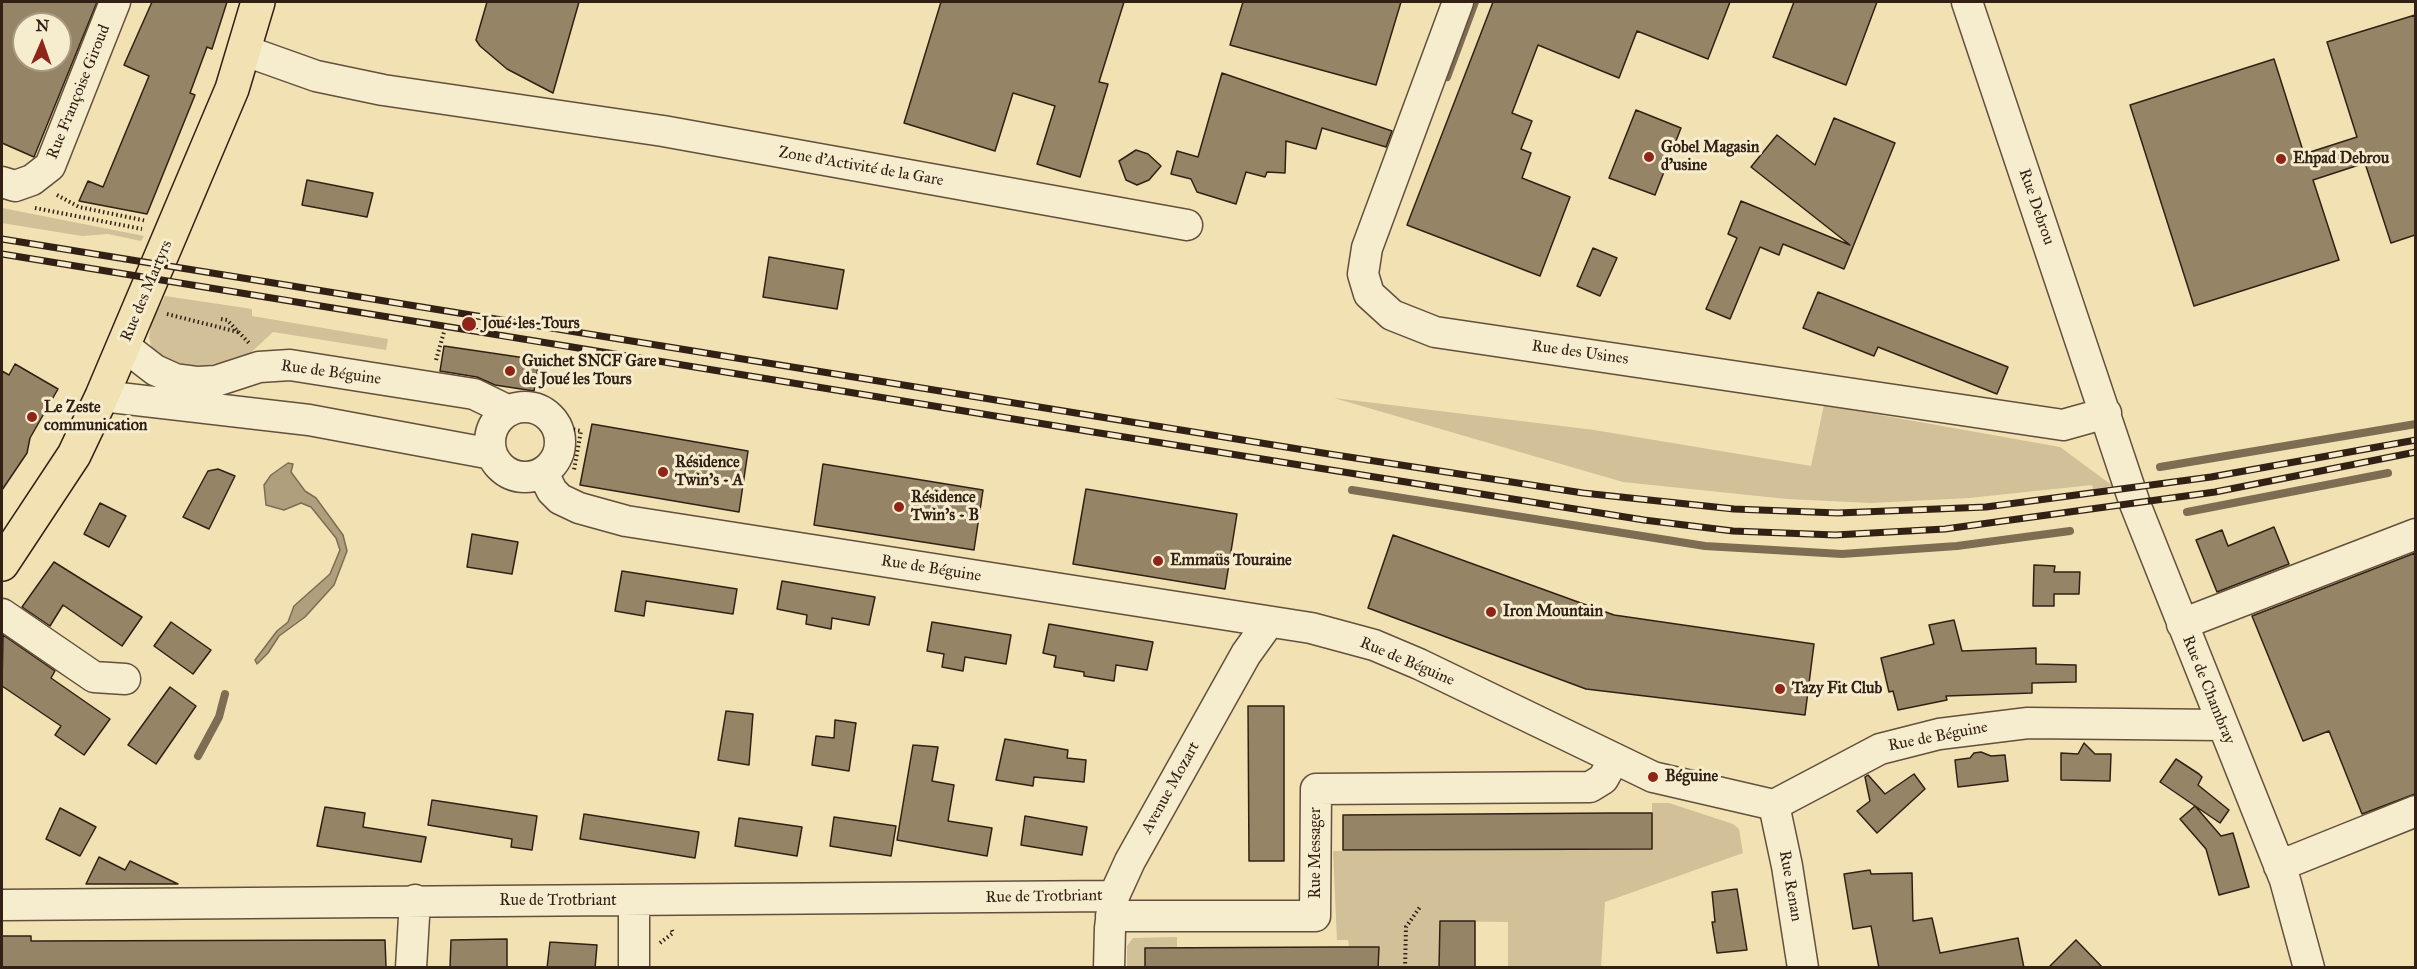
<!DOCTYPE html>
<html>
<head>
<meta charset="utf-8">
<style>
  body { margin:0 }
  #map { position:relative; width:2417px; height:969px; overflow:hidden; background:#f1e1b3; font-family:"IM FELL Great Primer",serif }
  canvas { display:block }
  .frame { position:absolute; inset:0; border:3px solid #332015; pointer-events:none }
  .north { position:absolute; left:12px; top:12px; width:60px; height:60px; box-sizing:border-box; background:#f6ecce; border:2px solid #a89a84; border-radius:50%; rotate:2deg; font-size:16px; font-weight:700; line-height:24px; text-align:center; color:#332015 }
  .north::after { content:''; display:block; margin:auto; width:21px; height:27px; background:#8f2418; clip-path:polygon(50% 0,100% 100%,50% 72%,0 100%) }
</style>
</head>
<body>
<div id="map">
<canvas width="2417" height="969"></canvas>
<div class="frame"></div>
<div class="north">N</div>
</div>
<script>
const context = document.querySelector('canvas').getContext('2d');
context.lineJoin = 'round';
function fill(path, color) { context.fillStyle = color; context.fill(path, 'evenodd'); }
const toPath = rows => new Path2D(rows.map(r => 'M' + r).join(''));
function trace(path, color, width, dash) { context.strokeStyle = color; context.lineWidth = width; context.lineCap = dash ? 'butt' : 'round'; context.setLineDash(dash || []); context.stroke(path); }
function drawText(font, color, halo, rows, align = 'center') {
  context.font = font + ' "IM FELL Great Primer",serif'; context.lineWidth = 6; context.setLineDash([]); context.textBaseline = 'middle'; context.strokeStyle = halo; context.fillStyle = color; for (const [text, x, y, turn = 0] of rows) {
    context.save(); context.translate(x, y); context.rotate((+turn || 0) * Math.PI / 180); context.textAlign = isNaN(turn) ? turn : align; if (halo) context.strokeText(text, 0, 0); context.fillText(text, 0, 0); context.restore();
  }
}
fill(toPath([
  [2,208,144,236,141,241,108,234,82,236,2,223],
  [165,296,252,309,252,316,388,339,386,350,273,332,246,357,203,366,172,363,159,360,152,349,149,337,153,313,157,312],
  [1334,398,1594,430,1811,466,1824,405,2060,447,2113,486,2093,489,2092,485,1969,498,1871,503,1787,499,1623,482],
  [1652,803,1669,803,1733,824,1739,829,1743,853,1605,902,1601,967,1508,967,1508,922,1440,921,1440,967,1378,968,1378,947,1349,947,1348,940,1337,940,1333,851,1652,849],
  [1177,937,1177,948,1145,967,1127,967,1127,946,1133,938]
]), '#d1c098');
const water = toPath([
  [288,463,293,464,291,472,305,491,316,498,343,535,347,551,334,585,305,617,279,636,268,653,257,664,255,660,277,631,288,622,294,606,330,574,340,550,336,538,311,507,301,503,284,510,266,505,264,485,271,475,288,463]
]);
fill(water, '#b09f7d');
trace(water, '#7e6c53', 1.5);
trace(toPath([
  [1447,77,1475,2],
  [2160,467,2416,424],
  [1352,490,1705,546,1842,554,1957,546,2070,531],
  [2187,512,2388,473],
  [198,756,219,717,225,694]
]), '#7e6c53', 8);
const building = toPath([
  [2,2,97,2,34,157,2,143,2,2],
  [24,24,60,24,60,60,24,60,24,24],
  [152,2,227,2,212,49,207,47,190,93,195,95,147,214,79,201,88,181,103,187,149,76,124,65,152,2],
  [487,2,579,2,553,93,507,69,480,46,476,40,487,2],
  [941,2,1124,2,1099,82,1108,84,1080,177,1037,164,1055,106,1013,93,995,151,904,123,941,2],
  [1243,2,1401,2,1376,85,1230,45,1243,2],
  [1493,2,1730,2,1708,59,1637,31,1619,78,1538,45,1512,113,1532,121,1521,149,1531,153,1522,178,1570,197,1540,276,1407,225,1493,2],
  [1794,2,1877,2,1846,85,1773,57,1794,2],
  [2415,15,2415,235,2391,243,2365,163,2313,180,2339,260,2194,306,2130,105,2274,59,2304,154,2357,137,2327,42,2415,15],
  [1222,73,1392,131,1386,147,1322,128,1316,149,1286,141,1285,173,1267,172,1265,177,1246,172,1236,204,1197,192,1191,179,1171,174,1177,151,1198,157,1222,73],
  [1636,110,1681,128,1655,195,1609,178,1636,110],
  [1834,118,1895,143,1844,269,1783,244,1779,255,1760,247,1730,319,1706,309,1737,238,1728,234,1741,201,1850,245,1751,167,1777,135,1815,165,1834,118],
  [1136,150,1148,154,1161,166,1149,180,1137,185,1126,180,1119,161,1136,150],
  [307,180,373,193,367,217,302,205,307,180],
  [1593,248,1617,258,1600,296,1577,286,1593,248],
  [769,257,844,270,837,309,763,297,769,257],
  [1818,292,2008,367,1997,394,1878,347,1874,356,1803,328,1818,292],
  [444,346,539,360,534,391,495,385,477,377,440,371,444,346],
  [15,364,58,389,30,438,27,453,2,490,2,371,9,375,15,364],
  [592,424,748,451,739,512,580,485,592,424],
  [823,464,983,490,974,550,814,525,823,464],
  [218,469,235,476,209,529,183,517,208,471,218,469],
  [1086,489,1237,514,1225,589,1073,564,1086,489],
  [100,503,126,516,109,547,84,534,100,503],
  [2274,527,2289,564,2217,592,2196,540,2222,530,2228,546,2274,527],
  [472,534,518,542,512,574,467,567,472,534],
  [1393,535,1614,615,1814,644,1805,715,1586,689,1368,608,1393,535],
  [2415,553,2415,794,2362,814,2329,731,2303,741,2252,616,2415,553],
  [54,562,142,617,122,646,63,605,50,626,22,607,54,562],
  [2034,565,2055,566,2054,572,2080,572,2079,594,2054,594,2054,606,2033,606,2034,565],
  [622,571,737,589,733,614,646,601,644,616,615,611,622,571],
  [782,581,875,597,869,625,832,618,831,629,806,624,807,615,777,609,782,581],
  [1954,620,1962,651,2036,648,2036,664,2076,665,2076,682,2032,683,2032,693,1946,696,1947,700,1898,710,1893,691,1889,692,1881,658,1934,644,1929,625,1954,620],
  [171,622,211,650,193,674,154,646,171,622],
  [932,622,1011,635,1006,664,965,657,963,671,942,667,944,654,927,651,932,622],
  [1049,624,1153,642,1147,670,1116,665,1114,681,1084,676,1084,672,1054,667,1056,656,1043,653,1049,624],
  [3,635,55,671,51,678,110,719,84,755,55,735,61,726,2,686,3,635],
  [170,687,196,706,156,764,128,745,170,687],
  [1248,706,1284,706,1284,861,1249,861,1248,706],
  [726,711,753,714,749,765,718,760,726,711],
  [835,720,856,723,849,771,812,765,816,736,834,738,835,720],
  [1005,739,1068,750,1067,758,1086,760,1084,782,1034,777,1033,786,996,780,1005,739],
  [2084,743,2095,754,2111,754,2110,781,2061,780,2061,753,2078,754,2084,743],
  [913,745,938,747,932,781,954,785,948,821,992,828,987,856,897,840,913,745],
  [1981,752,1991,756,2005,755,2008,781,1958,787,1955,760,1970,758,1974,753,1981,752],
  [2176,759,2199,774,2202,777,2198,785,2229,810,2220,823,2160,782,2176,759],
  [1914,774,1925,789,1877,833,1857,811,1870,801,1865,777,1868,775,1885,794,1914,774],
  [432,800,537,816,532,850,511,847,512,839,428,825,432,800],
  [2195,806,2221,836,2233,833,2249,887,2219,895,2206,849,2180,819,2195,806],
  [325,807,365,813,363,827,426,837,421,862,317,846,325,807],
  [60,808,96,827,80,856,46,839,60,808],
  [1613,813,1652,813,1652,849,1343,850,1343,815,1613,813],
  [584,814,699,832,695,858,580,839,584,814],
  [1025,816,1087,827,1082,855,1021,845,1025,816],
  [834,817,896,826,891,856,830,846,834,817],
  [739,818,802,827,797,856,735,846,739,818],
  [99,857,125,870,130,861,178,884,86,884,99,857],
  [1870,870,1871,874,1912,873,1913,921,1932,918,1940,953,2018,938,2024,968,1879,968,1871,926,1853,929,1844,874,1870,870],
  [1737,889,1747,950,1717,953,1712,922,1715,922,1712,892,1737,889],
  [1440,921,1475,921,1475,968,1439,968,1440,921],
  [2,936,31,936,31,941,385,940,386,967,2,968,2,936],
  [507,939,507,968,450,968,451,940,507,939],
  [2076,940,2103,968,2048,968,2076,940],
  [550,942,597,945,595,968,547,968,550,942],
  [1338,947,1379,947,1378,968,1145,968,1145,948,1338,947]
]);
fill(building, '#968467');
trace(building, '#332015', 1.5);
const minor = toPath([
  [1458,2,1367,248,1363,274,1369,294,1392,315,1435,332,2063,425,2106,413],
  [1967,2,2135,504,2285,880,2309,968],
  [243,50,316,76,383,90,663,131,1187,225],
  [2,182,15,186,32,180,50,166,115,2],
  [124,346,155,370,175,379,198,382,216,381,259,367,290,365,474,394,509,411],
  [102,396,309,420,492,454],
  '490 442a35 35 0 1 1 70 0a35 35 0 1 1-70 0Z',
  [543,473,552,491,560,499,579,508,626,521,1311,628,1374,645,1419,664,1653,777,1774,805,1880,749,1939,734,2028,723,2221,725],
  [2,614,94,677,125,679],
  [2182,624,2416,534],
  [1774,805,1787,866,1803,968],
  [2279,866,2416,811],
  [2,905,1114,896],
  [1111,916,1315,916,1316,789,1590,787,1603,779,1614,759],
  [411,968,415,900],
  [634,968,634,901],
  [1109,968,1110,928,1114,896,1130,861,1246,654,1269,622]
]);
const major = toPath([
  [2,564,74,455,102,396,232,89,258,2]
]);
trace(minor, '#62503c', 33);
trace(major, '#332015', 36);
trace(toPath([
  [57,195,79,207,147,221],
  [35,208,142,229],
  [167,314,238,332],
  [221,319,227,320,249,343],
  [436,360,444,332],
  [556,426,581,431,574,470],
  [660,943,673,933,671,928],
  [1405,968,1406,927,1420,907]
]), '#332015', 4, [1.5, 3]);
trace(minor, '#f6ecce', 30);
trace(major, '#f1e1b3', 33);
const rail = toPath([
  [2,239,1329,454,1583,493,1734,509,1838,513,1986,507,2211,477,2416,440],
  [2,254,1093,432,1644,520,1733,531,1835,535,1945,529,2215,492,2416,452]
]);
trace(rail, '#332015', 7);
trace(rail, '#f6ecce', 4.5, [14]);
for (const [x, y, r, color] of [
  [1649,157,6,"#8f2418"],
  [2281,159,6,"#8f2418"],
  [469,324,8,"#8f2418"],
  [510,371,6,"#8f2418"],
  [32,417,6,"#8f2418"],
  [663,472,6,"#8f2418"],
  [899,507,6,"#8f2418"],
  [1158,561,6,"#8f2418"],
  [1491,612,6,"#8f2418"],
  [1780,689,6,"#8f2418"],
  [1653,777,6,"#8f2418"]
]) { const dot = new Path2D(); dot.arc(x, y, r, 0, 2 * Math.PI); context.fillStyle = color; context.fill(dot); trace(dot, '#f6ecce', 2); }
drawText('16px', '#332015', '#f6ecce', [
  ["Rue Françoise Giroud",79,92,-68],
  ["Zone d’Activité de la Gare",861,167,10],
  ["Rue Debrou",2036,207,71],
  ["Rue des Martyrs",147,291,-67],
  ["Rue des Usines",1580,353,8],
  ["Rue de Béguine",331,373,8],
  ["Rue de Béguine",931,569,9],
  ["Rue de Béguine",1407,662,23],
  ["Rue de Chambray",2208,690,68],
  ["Rue de Béguine",1938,737,-11],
  ["Avenue Mozart",1171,788,-61],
  ["Rue Messager",1316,853,-90],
  ["Rue Renan",1790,886,80],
  ["Rue de Trotbriant",1044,897,-1],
  ["Rue de Trotbriant",558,901]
]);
drawText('bold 16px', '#332015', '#f6ecce', [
  ["Gobel Magasin",1661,148],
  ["d'usine",1661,166],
  ["Ehpad Debrou",2293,159],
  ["Joué-les-Tours",482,324],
  ["Guichet SNCF Gare",522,362],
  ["de Joué les Tours",522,380],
  ["Le Zeste",44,408],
  ["communication",44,426],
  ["Résidence",675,463],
  ["Twin's - A",675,481],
  ["Résidence",911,498],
  ["Twin's - B",911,516],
  ["Emmaüs Touraine",1170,561],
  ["Iron Mountain",1503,612],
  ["Tazy Fit Club",1792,689],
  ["Béguine",1665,777]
], 'left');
</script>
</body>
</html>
